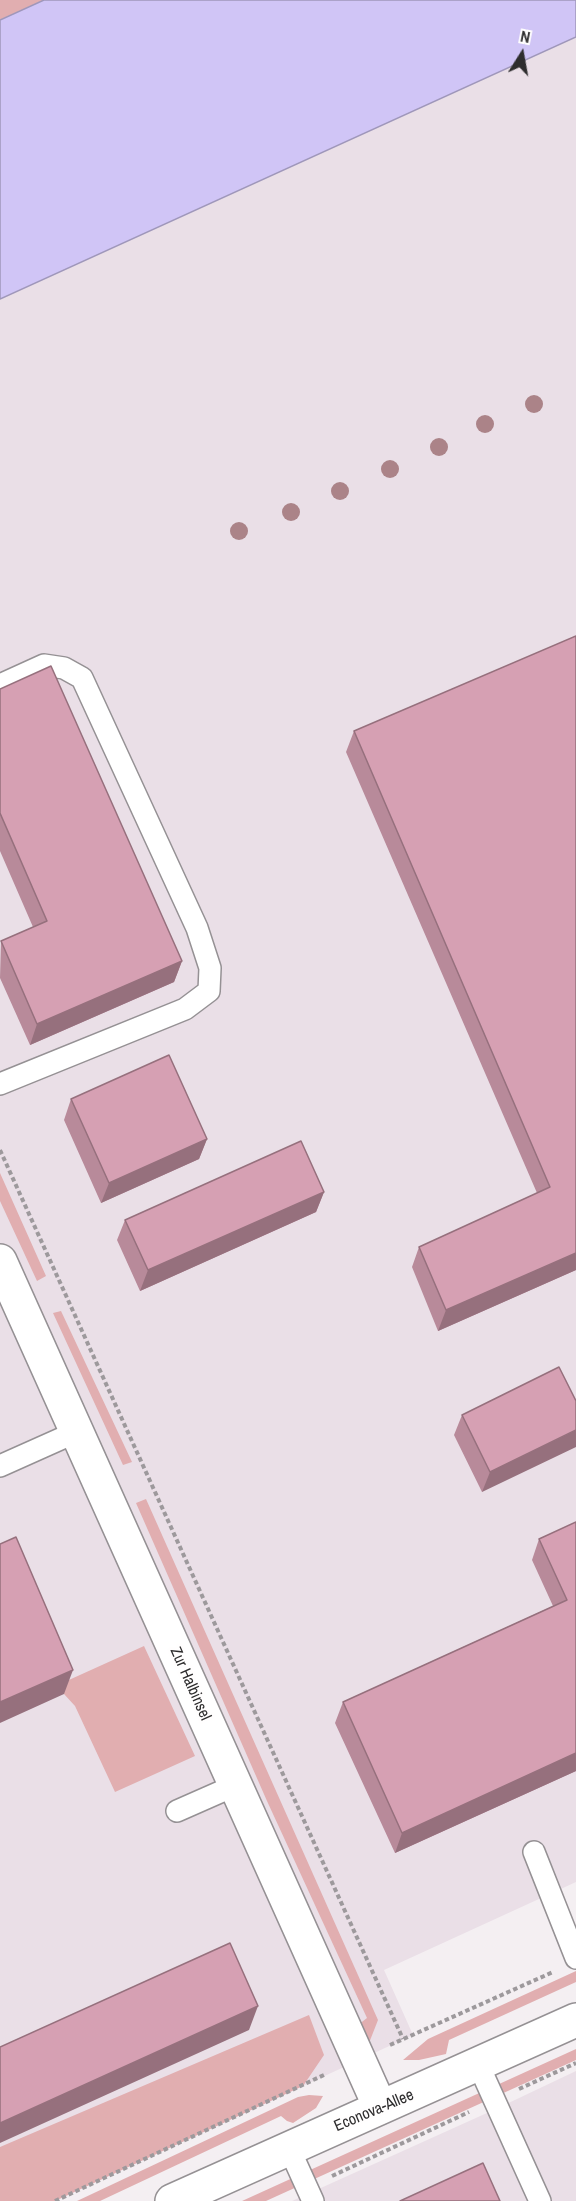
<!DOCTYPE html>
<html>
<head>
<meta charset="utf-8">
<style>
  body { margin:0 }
  #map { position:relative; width:576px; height:2201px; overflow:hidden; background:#f4eff2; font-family:"Archivo Narrow",sans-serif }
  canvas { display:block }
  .north { position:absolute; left:492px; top:24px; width:60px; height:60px; -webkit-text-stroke:4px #fffefe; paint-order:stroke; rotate:11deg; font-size:16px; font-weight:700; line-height:24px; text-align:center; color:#2e2d2e }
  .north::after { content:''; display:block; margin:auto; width:21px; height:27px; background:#2e2d2e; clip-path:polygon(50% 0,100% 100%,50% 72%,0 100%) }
</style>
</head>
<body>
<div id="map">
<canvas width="576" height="2201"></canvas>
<div class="north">N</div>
</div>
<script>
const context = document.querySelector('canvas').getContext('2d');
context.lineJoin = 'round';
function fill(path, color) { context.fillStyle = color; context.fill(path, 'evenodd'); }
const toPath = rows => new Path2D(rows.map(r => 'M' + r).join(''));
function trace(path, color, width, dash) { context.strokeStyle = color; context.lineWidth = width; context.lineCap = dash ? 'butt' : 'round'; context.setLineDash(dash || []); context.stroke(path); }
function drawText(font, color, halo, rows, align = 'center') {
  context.font = font + ' "Archivo Narrow",sans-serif'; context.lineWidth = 6; context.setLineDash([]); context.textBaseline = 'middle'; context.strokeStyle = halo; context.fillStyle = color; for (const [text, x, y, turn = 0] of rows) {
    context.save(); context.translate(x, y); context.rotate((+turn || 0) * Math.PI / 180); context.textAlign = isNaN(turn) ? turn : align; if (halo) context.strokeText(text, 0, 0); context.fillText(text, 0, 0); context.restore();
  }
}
fill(toPath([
  [576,37,576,1882,384,1970,413,2035,55,2201,0,2201,0,299],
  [576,2071,576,2201,292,2201,498,2108]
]), '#eadfe7');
fill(toPath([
  [0,0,44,0,0,20],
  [0,1173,46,1276,37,1281,0,1201],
  [61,1311,132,1462,123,1465,53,1313],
  [146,1499,378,2020,369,2043,358,2025,367,2018,267,1801,136,1503],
  [144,1646,195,1756,115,1792,75,1706,64,1694,60,1684],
  [576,1971,576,1982,449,2040,446,2054,419,2060,403,2060,428,2039],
  [309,2015,324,2055,303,2086,55,2201,0,2201,0,2147],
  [576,2049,576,2060,266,2201,242,2201],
  [309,2095,323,2096,316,2108,293,2123,287,2121,281,2116,100,2201,77,2201,298,2097]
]), '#e1aeb0');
const water = toPath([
  [44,0,576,0,576,37,0,299,0,20,44,0]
]);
fill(water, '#d0c5f6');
trace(water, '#9f97ba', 1.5);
const lane = toPath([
  [0,685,44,665,64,668,82,678,197,928,210,968,209,991,185,1009,0,1084],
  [0,1466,76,1432],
  [177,1811,236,1785],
  [534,1852,576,1958],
  [479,2066,540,2201],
  [289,2148,313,2201]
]);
const street = toPath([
  [0,1261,380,2107],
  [172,2201,576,2020]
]);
trace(lane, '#959194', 24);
trace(street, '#959194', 36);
trace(toPath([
  [0,1150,403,2039],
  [390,2045,553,1972],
  [519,2089,576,2063],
  [332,2176,469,2112],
  [55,2201,326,2074]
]), '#9d999c', 4, [4.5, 3]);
trace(lane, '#fff', 21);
trace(street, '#fff', 33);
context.fillStyle = '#ab8388';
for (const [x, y] of [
  [534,404],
  [485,424],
  [439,447],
  [390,469],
  [340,491],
  [291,512],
  [239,531]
]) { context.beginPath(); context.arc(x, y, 9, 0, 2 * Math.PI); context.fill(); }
fill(toPath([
  [576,636,576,1270,438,1331,412,1267,419,1247,537,1193,346,752,354,731],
  [0,689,182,961,174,982,30,1045,0,978,1,941,33,927,0,851],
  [71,1099,207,1139,199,1159,101,1203,64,1120],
  [324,1192,316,1212,140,1291,117,1240,125,1220],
  [576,1401,482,1492,454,1435,462,1415],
  [576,1522,576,1771,395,1853,335,1723,343,1702,553,1606,532,1560,539,1539]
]), '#b88a9a');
fill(toPath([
  [182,961,174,982,30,1045,37,1024],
  [207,1139,199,1159,101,1203,109,1183],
  [324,1192,316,1212,140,1291,148,1270],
  [576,1253,576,1270,438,1331,446,1310],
  [576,1430,576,1447,482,1492,490,1472],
  [73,1670,64,1694,0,1723,0,1702],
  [576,1753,576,1771,395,1853,402,1833],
  [258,2006,249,2030,0,2143,0,2123]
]), '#96707d');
const building = toPath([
  [576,636,576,1253,446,1310,419,1247,550,1187,354,731,576,636],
  [51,666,182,961,37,1024,1,941,47,921,0,813,0,689,51,666],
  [169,1055,207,1139,109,1183,71,1099,169,1055],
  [301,1141,324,1192,148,1270,125,1220,301,1141],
  [559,1367,576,1401,576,1430,490,1472,462,1415,559,1367],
  [576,1522,576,1753,402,1833,343,1702,567,1600,539,1539,576,1522],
  [16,1537,73,1670,0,1702,0,1544,16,1537],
  [230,1943,258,2006,0,2123,0,2047,230,1943],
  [483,2163,500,2201,400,2201,483,2163]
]);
fill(building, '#d6a0b3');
trace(building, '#96707d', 1.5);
drawText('16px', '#2e2d2e', '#fffefe', [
  ["Zur Halbinsel",190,1684,66],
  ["Econova-Allee",374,2111,-23]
]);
</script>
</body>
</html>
